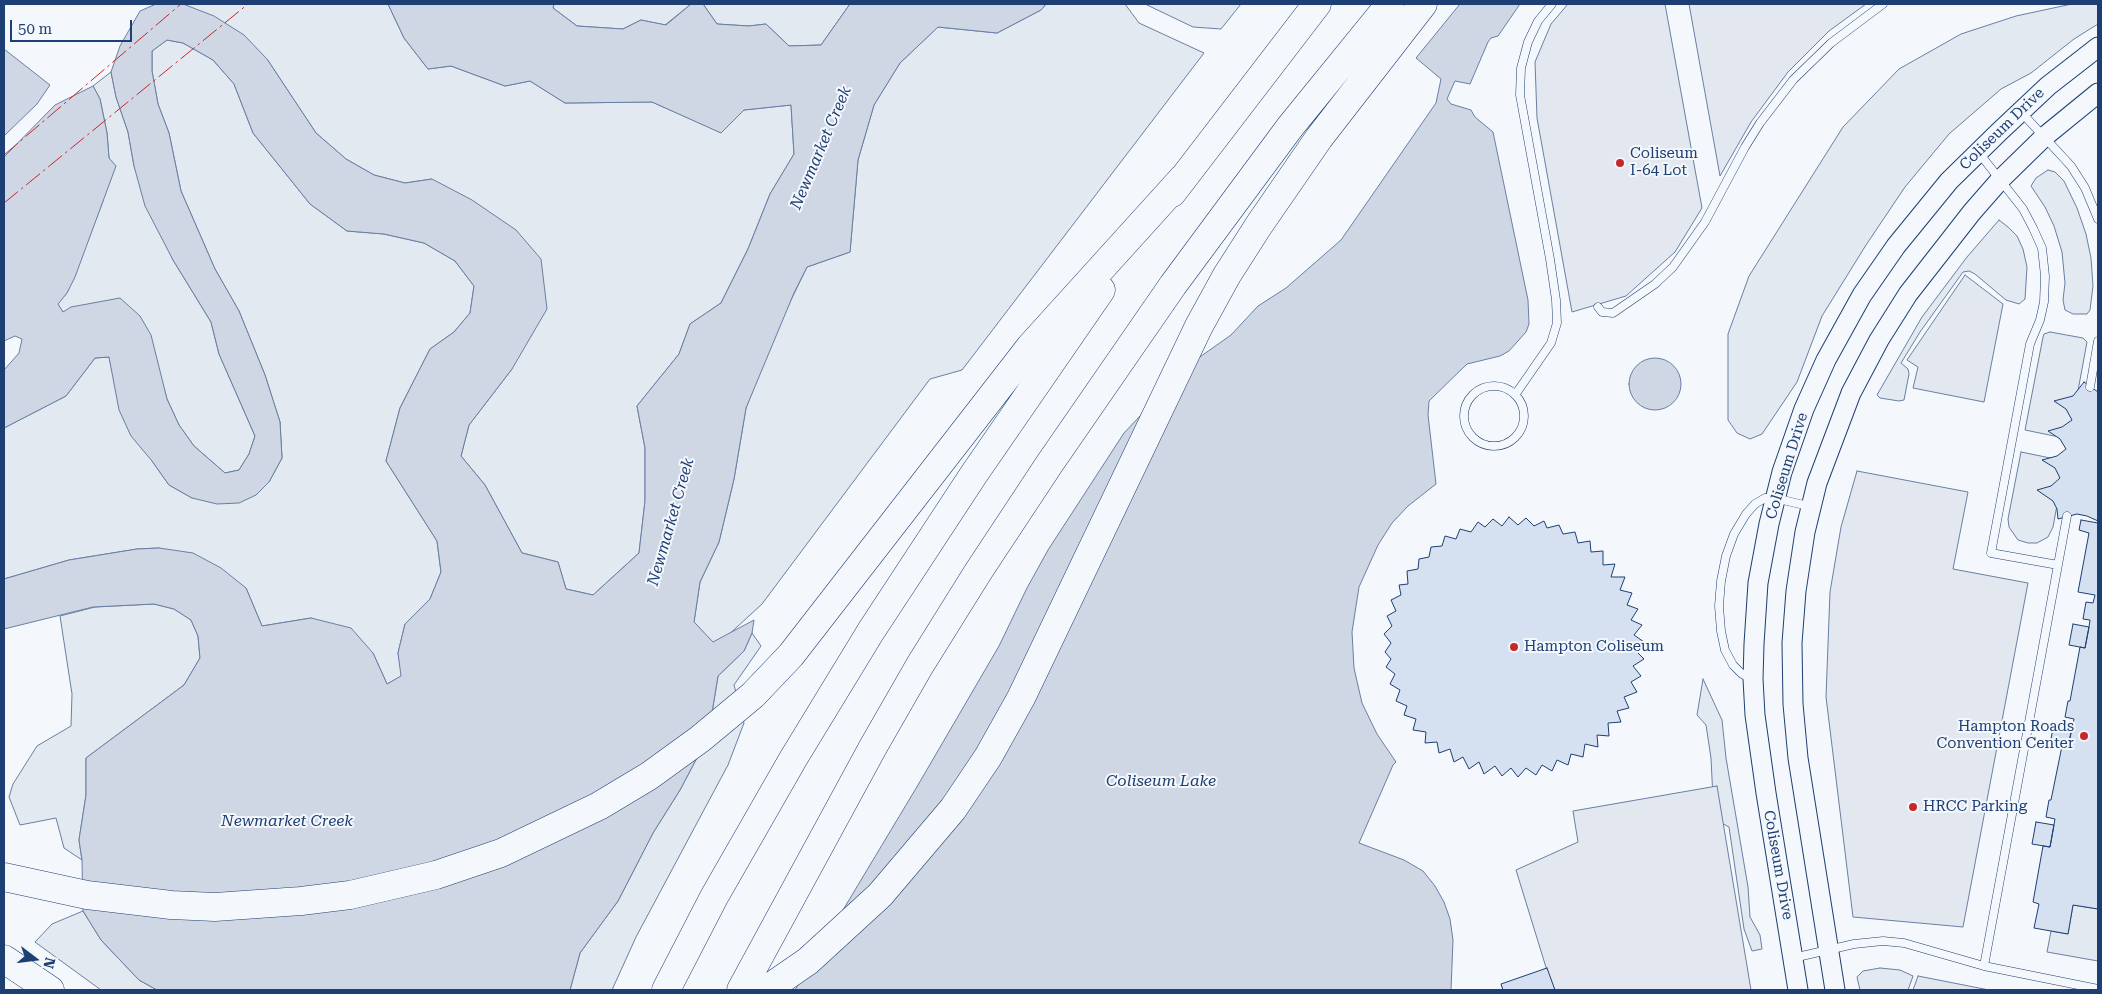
<!DOCTYPE html>
<html>
<head>
<meta charset="utf-8">
<style>
  body { margin:0 }
  #map { position:relative; width:2102px; height:994px; overflow:hidden; background:#f4f7fb; font-family:"Roboto Serif",serif }
  canvas { display:block }
  .frame { position:absolute; inset:0; border:5px solid #1d3f73; pointer-events:none }
  .north { position:absolute; left:10px; top:934px; width:50px; height:50px; -webkit-text-stroke:4px #f4f7fb; paint-order:stroke; rotate:105deg; font-size:14px; font-weight:700; line-height:20px; text-align:center; color:#1d3f73 }
  .north::after { content:''; display:block; margin:auto; width:18px; height:22px; background:#1d3f73; clip-path:polygon(50% 0,100% 100%,50% 72%,0 100%) }
  .scale { position:absolute; left:10px; top:20px; width:122px; height:22px; box-sizing:border-box; border:2px solid #1d3f73; border-top:0; padding-left:6px; font-size:15px; line-height:18px; white-space:nowrap; color:#1d3f73; -webkit-text-stroke:4px #f4f7fb; paint-order:stroke }
</style>
</head>
<body>
<div id="map">
<canvas width="2102" height="994"></canvas>
<div class="frame"></div>
<div class="north">N</div>
<div class="scale">50 m</div>
</div>
<script>
const context = document.querySelector('canvas').getContext('2d');
context.lineJoin = 'round';
function fill(path, color) { context.fillStyle = color; context.fill(path, 'evenodd'); }
const toPath = rows => new Path2D(rows.map(r => 'M' + r).join(''));
function trace(path, color, width, dash) { context.strokeStyle = color; context.lineWidth = width; context.lineCap = dash ? 'butt' : 'round'; context.setLineDash(dash || []); context.stroke(path); }
function drawText(font, color, halo, rows, align = 'center') {
  context.font = font + ' "Roboto Serif",serif'; context.lineWidth = 4; context.setLineDash([]); context.textBaseline = 'middle'; context.strokeStyle = halo; context.fillStyle = color; for (const [text, x, y, turn = 0] of rows) {
    context.save(); context.translate(x, y); context.rotate((+turn || 0) * Math.PI / 180); context.textAlign = isNaN(turn) ? turn : align; if (halo) context.strokeText(text, 0, 0); context.fillText(text, 0, 0); context.restore();
  }
}
const green = toPath([
  [183,4,388,4,404,38,428,69,451,66,505,86,530,81,565,103,652,102,720,132,744,110,791,105,794,154,770,194,748,249,721,303,690,324,679,354,637,406,645,448,645,501,639,553,593,595,566,589,558,562,522,553,485,485,461,456,469,425,512,369,432,179,405,183,374,175,346,159,316,133,267,59,183,4],
  [554,4,691,4,665,25,641,20,623,29,577,26,553,8,554,4],
  [703,4,850,4,821,45,789,46,766,24,749,26,717,24,703,4],
  [1046,4,1125,4,1139,23,1204,53,962,370,930,379,762,604,725,638,713,643,694,622,700,582,719,542,734,479,746,408,775,333,807,267,850,252,858,160,874,105,900,63,938,27,997,33,1041,10,1046,4],
  [1145,4,1241,4,1221,29,1193,27,1145,4],
  [2072,4,2098,4,2098,24,2074,39,2031,73,2001,89,1949,134,1905,187,1866,245,1822,316,1797,382,1762,434,1750,439,1737,433,1728,420,1728,334,1749,276,1843,127,1899,69,1961,34,2016,16,2072,4],
  [167,40,183,43,213,60,234,84,253,133,310,204,347,231,384,234,424,243,455,261,474,286,470,313,454,332,430,349,400,408,386,461,437,541,441,572,430,599,405,624,398,653,402,676,387,684,373,653,311,618,262,626,246,588,159,548,137,549,69,560,4,579,4,428,66,396,95,358,109,357,115,383,152,461,169,485,192,498,256,495,269,482,282,458,280,422,265,375,239,311,215,269,181,191,169,133,158,104,152,71,152,51,167,40],
  [111,72,116,97,128,132,134,166,173,260,211,322,219,354,255,436,249,454,239,470,225,473,194,446,179,425,167,399,158,369,63,312,57,304,67,293,103,201,109,158,107,133,100,99,93,86,111,72],
  [2048,170,2055,172,2064,181,2077,208,2086,234,2091,258,2093,286,2090,310,2087,314,2073,314,2065,310,2063,300,2065,283,2062,252,2054,226,2045,207,2031,186,2036,178,2048,170],
  [1999,220,2008,227,2017,236,2023,249,2027,267,2025,299,2019,304,2006,300,1975,274,1969,271,1963,272,1920,332,1901,363,1908,369,1909,374,1904,400,1899,401,1880,398,1877,395,1922,317,1967,257,1999,220],
  [2050,332,2083,338,2087,342,2069,439,2025,430,2043,337,2044,334,2050,332],
  [2021,452,2065,461,2053,527,2048,537,2037,543,2028,543,2018,540,2009,527,2008,519,2021,452],
  [154,604,174,609,191,620,198,636,200,658,184,685,86,758,86,795,79,840,82,860,64,848,56,818,20,825,9,797,13,784,37,746,71,726,72,694,60,616,95,607,154,604],
  [752,633,761,646,734,685,744,723,728,765,636,937,612,990,570,990,580,953,618,901,653,833,680,790,708,737,718,676,744,651,752,633],
  [1703,679,1722,720,1726,758,1748,887,1750,917,1760,935,1762,949,1752,951,1744,929,1729,827,1714,819,1711,758,1706,725,1697,715,1703,679],
  [2073,905,2098,909,2098,961,2047,952,2051,931,2068,934,2073,905],
  [83,911,101,940,139,980,157,990,101,990,35,942,52,924,83,911],
  [1880,968,1900,970,1913,976,1908,990,1860,990,1857,977,1863,971,1880,968]
]);
fill(green, '#e3e9f0');
trace(green, '#687fa3', 1);
const parking = toPath([
  [1568,4,1665,4,1702,208,1675,252,1626,296,1572,312,1537,118,1535,62,1551,24,1568,4],
  [1689,4,1866,4,1829,31,1788,72,1751,122,1720,176,1689,4],
  [1965,275,2003,304,1984,402,1913,388,1918,367,1907,360,1965,275],
  [1857,471,1968,492,1953,569,2028,583,1963,927,1853,917,1826,697,1830,592,1841,527,1857,471],
  [1717,786,1751,990,1553,990,1516,870,1578,842,1573,811,1717,786],
  [1918,976,1989,990,1913,990,1918,976]
]);
fill(parking, '#e3e8f0');
trace(parking, '#687fa3', 1);
const water = toPath([
  [156,4,183,4,214,16,244,35,267,59,316,133,346,159,374,175,405,183,432,179,472,200,516,230,541,259,547,309,512,369,469,425,461,456,485,485,522,553,558,562,566,589,593,595,639,553,645,501,645,448,637,406,679,354,690,324,721,303,748,249,770,194,794,154,791,105,744,110,721,133,652,102,565,103,530,81,505,86,451,66,428,69,404,38,388,4,554,4,553,8,577,26,623,29,641,20,666,25,691,4,703,4,717,24,749,26,766,24,789,46,821,45,850,4,1046,4,1041,10,997,33,938,27,900,63,874,105,858,160,850,252,807,267,794,293,746,408,734,479,719,542,700,582,694,622,713,642,754,620,752,633,744,651,718,676,708,737,680,790,653,833,618,901,580,953,570,990,157,990,139,980,101,940,83,911,82,860,79,840,86,795,86,758,184,685,200,658,198,636,191,620,174,609,154,604,93,607,4,629,4,579,69,560,137,549,159,548,193,553,221,568,246,588,262,626,311,618,351,628,373,653,387,684,401,676,398,653,405,624,430,599,441,572,437,541,386,461,400,408,430,349,454,332,470,313,474,286,455,261,424,243,384,234,347,231,310,204,253,133,234,84,213,60,183,43,167,40,152,51,152,71,158,104,169,133,181,191,215,269,239,311,265,375,280,422,282,458,269,482,256,495,239,503,217,504,192,498,169,485,152,461,131,436,119,410,109,357,95,358,66,396,4,428,4,370,19,353,22,339,15,336,4,341,4,157,55,105,93,86,100,99,107,133,109,158,116,166,75,277,67,293,58,304,63,312,71,307,120,298,140,316,151,335,167,399,179,425,194,446,225,473,239,470,249,454,255,436,219,354,211,322,173,260,145,206,134,166,128,132,116,97,111,72,120,46,140,11,156,4],
  [1460,4,1520,4,1498,36,1491,38,1488,42,1470,84,1455,81,1447,99,1451,104,1471,110,1475,117,1493,132,1528,300,1529,324,1526,332,1509,351,1500,356,1467,364,1429,401,1428,415,1436,484,1408,506,1392,523,1378,545,1359,587,1352,632,1354,668,1362,703,1377,734,1396,762,1393,765,1359,843,1404,860,1423,871,1435,886,1444,902,1450,919,1453,940,1451,990,795,990,918,785,999,646,1027,588,1048,550,1124,433,1187,366,1231,335,1258,306,1286,288,1341,240,1436,103,1441,79,1416,58,1460,4],
  [4,49,50,85,37,104,4,136,4,49],
  '1629 384a26 26 0 1 1 52 0a26 26 0 1 1-52 0Z'
]);
fill(water, '#cfd7e4');
trace(water, '#687fa3', 1);
const building = toPath([
  [2084,382,2098,392,2098,521,2087,516,2077,514,2058,519,2057,509,2053,501,2037,490,2051,486,2060,478,2055,468,2042,460,2057,456,2066,449,2060,439,2048,431,2062,427,2072,420,2066,409,2054,401,2073,396,2084,382],
  [1509,517,1518,525,1526,518,1534,526,1544,521,1547,528,1559,525,1563,534,1575,532,1578,543,1590,541,1591,552,1603,551,1603,565,1615,564,1611,577,1625,577,1620,590,1632,593,1627,605,1638,609,1631,620,1642,625,1634,635,1644,642,1635,650,1644,659,1633,666,1641,676,1631,682,1637,692,1624,697,1629,708,1617,711,1621,722,1608,723,1609,736,1597,735,1598,747,1585,744,1583,757,1571,754,1568,765,1557,760,1552,771,1542,765,1536,775,1526,768,1518,777,1511,768,1502,776,1495,766,1484,774,1479,762,1469,769,1463,757,1454,762,1450,749,1439,753,1437,742,1425,743,1426,732,1413,730,1416,719,1404,715,1407,706,1396,701,1400,690,1390,684,1395,674,1386,667,1391,659,1385,652,1391,643,1384,634,1392,626,1387,616,1396,611,1391,600,1401,595,1399,585,1408,584,1407,571,1418,569,1419,559,1429,557,1431,547,1442,546,1445,536,1456,539,1460,529,1471,532,1478,522,1485,527,1493,519,1502,526,1509,517],
  [2081,520,2098,523,2098,909,2073,905,2068,934,2034,928,2039,904,2033,902,2043,846,2050,847,2055,819,2046,817,2049,800,2051,800,2062,746,2068,748,2074,719,2065,717,2068,701,2070,701,2080,647,2085,648,2089,627,2090,620,2083,619,2086,602,2093,603,2095,595,2078,592,2089,533,2079,530,2081,520],
  [2073,624,2089,627,2085,648,2069,645,2073,624],
  [2054,723,2072,726,2068,748,2050,744,2054,723],
  [2036,822,2054,825,2050,847,2032,844,2036,822],
  [1547,968,1555,990,1503,990,1501,984,1547,968]
]);
fill(building, '#d5e0f0');
trace(building, '#1d3f73', 1);
const service = toPath([
  [2021,112,2071,166,2085,188,2098,219],
  [1979,153,2023,209,2033,228,2042,248,2045,276,2044,302,2040,320,2030,344,1991,553,2058,565],
  [1598,307,1602,312,1613,313,1655,284,1673,267,1705,222,1745,147,1760,123,1793,80,1831,43,1883,4],
  '1464 416a30 30 0 1 1 60 0a30 30 0 1 1-60 0Z',
  [2090,387,2098,341],
  [1515,395,1551,343,1557,323,1556,300,1550,259,1520,95,1521,68,1528,42,1538,21,1552,4],
  [1752,679,1742,674,1733,665,1725,650,1721,631,1719,606,1721,581,1726,556,1734,534,1746,514,1755,504,1765,498,1775,498,1812,507],
  [1793,958,1854,944,1883,941,1904,943,1984,966,2098,989],
  [1984,966,2067,516]
]);
const tertiary = toPath([
  [1798,990,1766,793,1755,715,1753,679,1754,644,1758,583,1769,524,1782,472,1804,409,1826,360,1862,295,1896,246,1949,181,1999,132,2048,86,2098,47],
  [1835,990,1798,758,1793,704,1792,643,1796,591,1805,532,1817,483,1851,393,1879,340,1908,294,1972,212,2000,180,2044,137,2098,93]
]);
const motorway = toPath([
  [1172,193,1317,4],
  [4,877,87,895,171,905,215,907,301,901,350,895,436,875,501,853,599,806,649,776,700,739,753,695,791,655,1030,347,1183,178],
  [4,959,50,990],
  [666,990,714,897,793,759,871,631,974,474,1101,290],
  [741,990,873,747,920,665,978,572,1050,463,1173,285,1290,127,1390,4],
  [766,990,808,961,880,895,953,809,988,757,1021,698,1199,326,1227,275,1259,225,1319,138,1423,4]
]);
trace(service, '#1d3f73', 9);
trace(tertiary, '#1d3f73', 21);
trace(motorway, '#1d3f73', 29);
trace(service, '#f4f7fb', 8);
trace(tertiary, '#f4f7fb', 19);
trace(motorway, '#f4f7fb', 28);
trace(toPath([
  [4,155,181,4],
  [4,203,248,4]
]), '#c62828', 1, [18, 4, 2.5, 4]);
for (const [x, y, r, color] of [
  [1620,163,5,"#c62828"],
  [1514,647,5,"#c62828"],
  [2084,736,5,"#c62828"],
  [1913,807,5,"#c62828"]
]) { const dot = new Path2D(); dot.arc(x, y, r, 0, 2 * Math.PI); context.fillStyle = color; context.fill(dot); trace(dot, '#f4f7fb', 2); }
drawText('15px', '#1d3f73', '#f4f7fb', [
  ["Coliseum Drive",2002,129,-44],
  ["Coliseum Drive",1787,466,-73],
  ["Coliseum Drive",1778,865,80]
]);
drawText('15px', '#1d3f73', '#f4f7fb', [
  ["Coliseum",1630,154],
  ["I-64 Lot",1630,171],
  ["Hampton Coliseum",1524,647],
  ["Hampton Roads",2074,727,"right"],
  ["Convention Center",2074,744,"right"],
  ["HRCC Parking",1923,807]
], 'left');
drawText('italic 16px', '#1d3f73', '#f4f7fb', [
  ["Newmarket Creek",821,148,-67],
  ["Newmarket Creek",671,522,-74],
  ["Coliseum Lake",1161,781],
  ["Newmarket Creek",287,821]
]);
</script>
</body>
</html>
